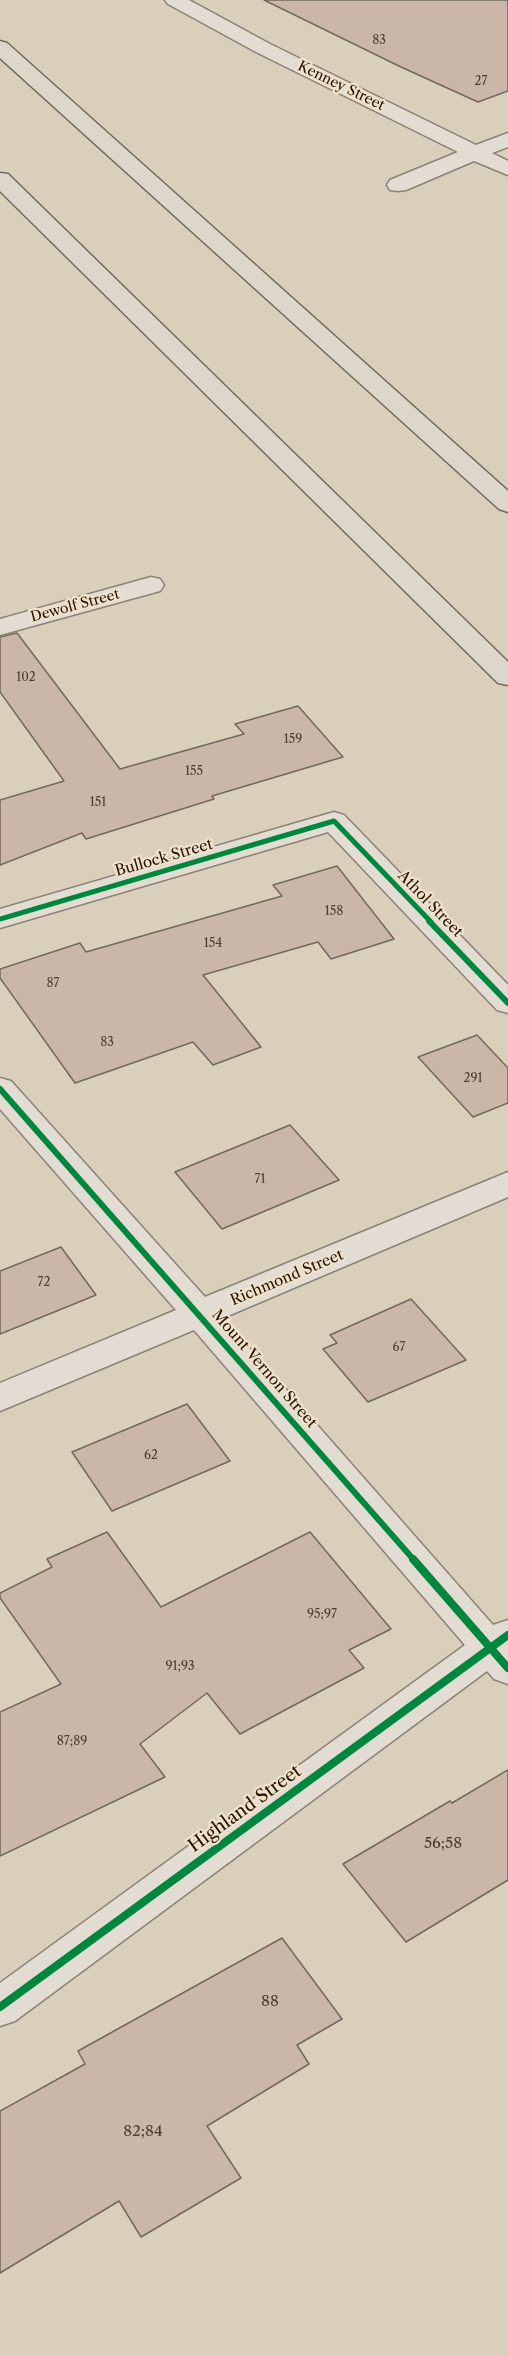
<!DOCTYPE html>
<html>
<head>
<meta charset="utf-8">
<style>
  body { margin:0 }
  canvas { display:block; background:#dacfbb }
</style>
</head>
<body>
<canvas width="508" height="2356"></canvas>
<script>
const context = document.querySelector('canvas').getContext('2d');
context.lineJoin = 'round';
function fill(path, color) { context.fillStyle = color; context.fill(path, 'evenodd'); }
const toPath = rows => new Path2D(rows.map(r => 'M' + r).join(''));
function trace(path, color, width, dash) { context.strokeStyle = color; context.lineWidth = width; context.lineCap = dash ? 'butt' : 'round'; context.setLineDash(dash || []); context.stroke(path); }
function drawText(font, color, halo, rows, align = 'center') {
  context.font = font + ' "Libre Caslon Text",serif'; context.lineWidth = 4.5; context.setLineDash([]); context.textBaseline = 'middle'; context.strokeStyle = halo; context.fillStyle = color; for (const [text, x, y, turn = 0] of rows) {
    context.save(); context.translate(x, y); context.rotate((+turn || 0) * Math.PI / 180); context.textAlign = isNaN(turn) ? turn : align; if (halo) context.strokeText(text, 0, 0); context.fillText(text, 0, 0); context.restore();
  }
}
const building = toPath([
  [264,0,508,0,508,91,478,102,401,67,264,0],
  [17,633,120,769,244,734,235,724,298,706,343,757,212,796,214,799,86,839,82,833,0,865,0,800,64,781,0,692,0,637,17,633],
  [337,866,394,939,331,959,318,942,203,975,261,1047,213,1065,193,1042,75,1083,0,978,0,969,80,943,86,952,282,896,273,885,337,866],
  [477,1035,508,1068,508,1103,473,1117,418,1057,477,1035],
  [290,1125,339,1180,222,1229,175,1172,290,1125],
  [61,1247,96,1295,0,1334,0,1271,61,1247],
  [411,1299,466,1360,368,1402,323,1349,337,1343,330,1335,411,1299],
  [187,1404,230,1461,112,1511,72,1452,187,1404],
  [107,1532,161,1607,310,1532,391,1629,349,1650,364,1668,240,1734,207,1693,140,1744,165,1777,0,1856,0,1712,61,1684,0,1598,0,1593,52,1567,47,1559,107,1532],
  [508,1770,508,1880,406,1942,343,1864,450,1801,452,1803,508,1770],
  [282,1938,342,2019,297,2045,309,2064,207,2126,241,2178,141,2237,119,2201,0,2273,0,2111,85,2064,78,2051,282,1938]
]);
fill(building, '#cab7aa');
trace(building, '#72695d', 1.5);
const minor = toPath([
  [165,0,189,0,270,44,476,145,508,133,508,147,492,153,508,161,508,175,474,161,406,190,398,191,390,190,387,185,390,180,458,152,256,52,168,4,165,0],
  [151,577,160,579,164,585,160,591,0,635,0,619,151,577],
  [334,812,344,815,508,985,508,1013,497,1010,328,832,0,928,0,909,334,812],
  [0,1078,11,1081,205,1297,508,1172,508,1197,223,1318,493,1625,508,1620,508,1684,494,1679,487,1671,15,2021,0,2026,0,1983,465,1645,194,1330,0,1411,0,1383,176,1310,0,1109,0,1078]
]);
const highway = toPath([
  [0,41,7,43,508,491,508,512,499,509,0,58,0,41],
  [0,173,8,174,508,662,508,685,498,683,0,191,0,173]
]);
trace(minor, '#8b8275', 3);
trace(highway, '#72695d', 3);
fill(minor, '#e2dcd2');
fill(highway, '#ddd7cb');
trace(toPath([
  [0,919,334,821,431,922]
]), '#00873e', 5);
trace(toPath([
  [429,921,508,1003],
  [0,1089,414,1560]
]), '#00873e', 6);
trace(toPath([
  [413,1559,508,1668],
  [0,2007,508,1635]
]), '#00873e', 8);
drawText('12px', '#4f3c2f', null, [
  ["83",379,41],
  ["27",481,82],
  ["102",26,678],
  ["159",293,740],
  ["155",194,772],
  ["151",98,803],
  ["158",334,912],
  ["154",213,944],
  ["87",53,984],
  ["83",107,1043],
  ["291",473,1079],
  ["71",260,1180],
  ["72",44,1283],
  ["67",399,1348],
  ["62",151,1456],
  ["95;97",322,1615],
  ["91;93",180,1667],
  ["87;89",72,1742]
]);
drawText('14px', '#261306', '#efe2ca', [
  ["Kenney Street",341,86,26],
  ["Dewolf Street",75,606,-15]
]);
drawText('15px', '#261306', '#efe2ca', [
  ["Bullock Street",164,858,-16],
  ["Athol Street",430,904,46],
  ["Richmond Street",287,1278,-23],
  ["Mount Vernon Street",264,1369,49]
]);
drawText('15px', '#4f3c2f', null, [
  ["56;58",443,1844],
  ["88",270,2002],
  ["82;84",143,2132]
]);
drawText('18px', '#261306', '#efe2ca', [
  ["Highland Street",245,1809,-36]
]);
</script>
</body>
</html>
